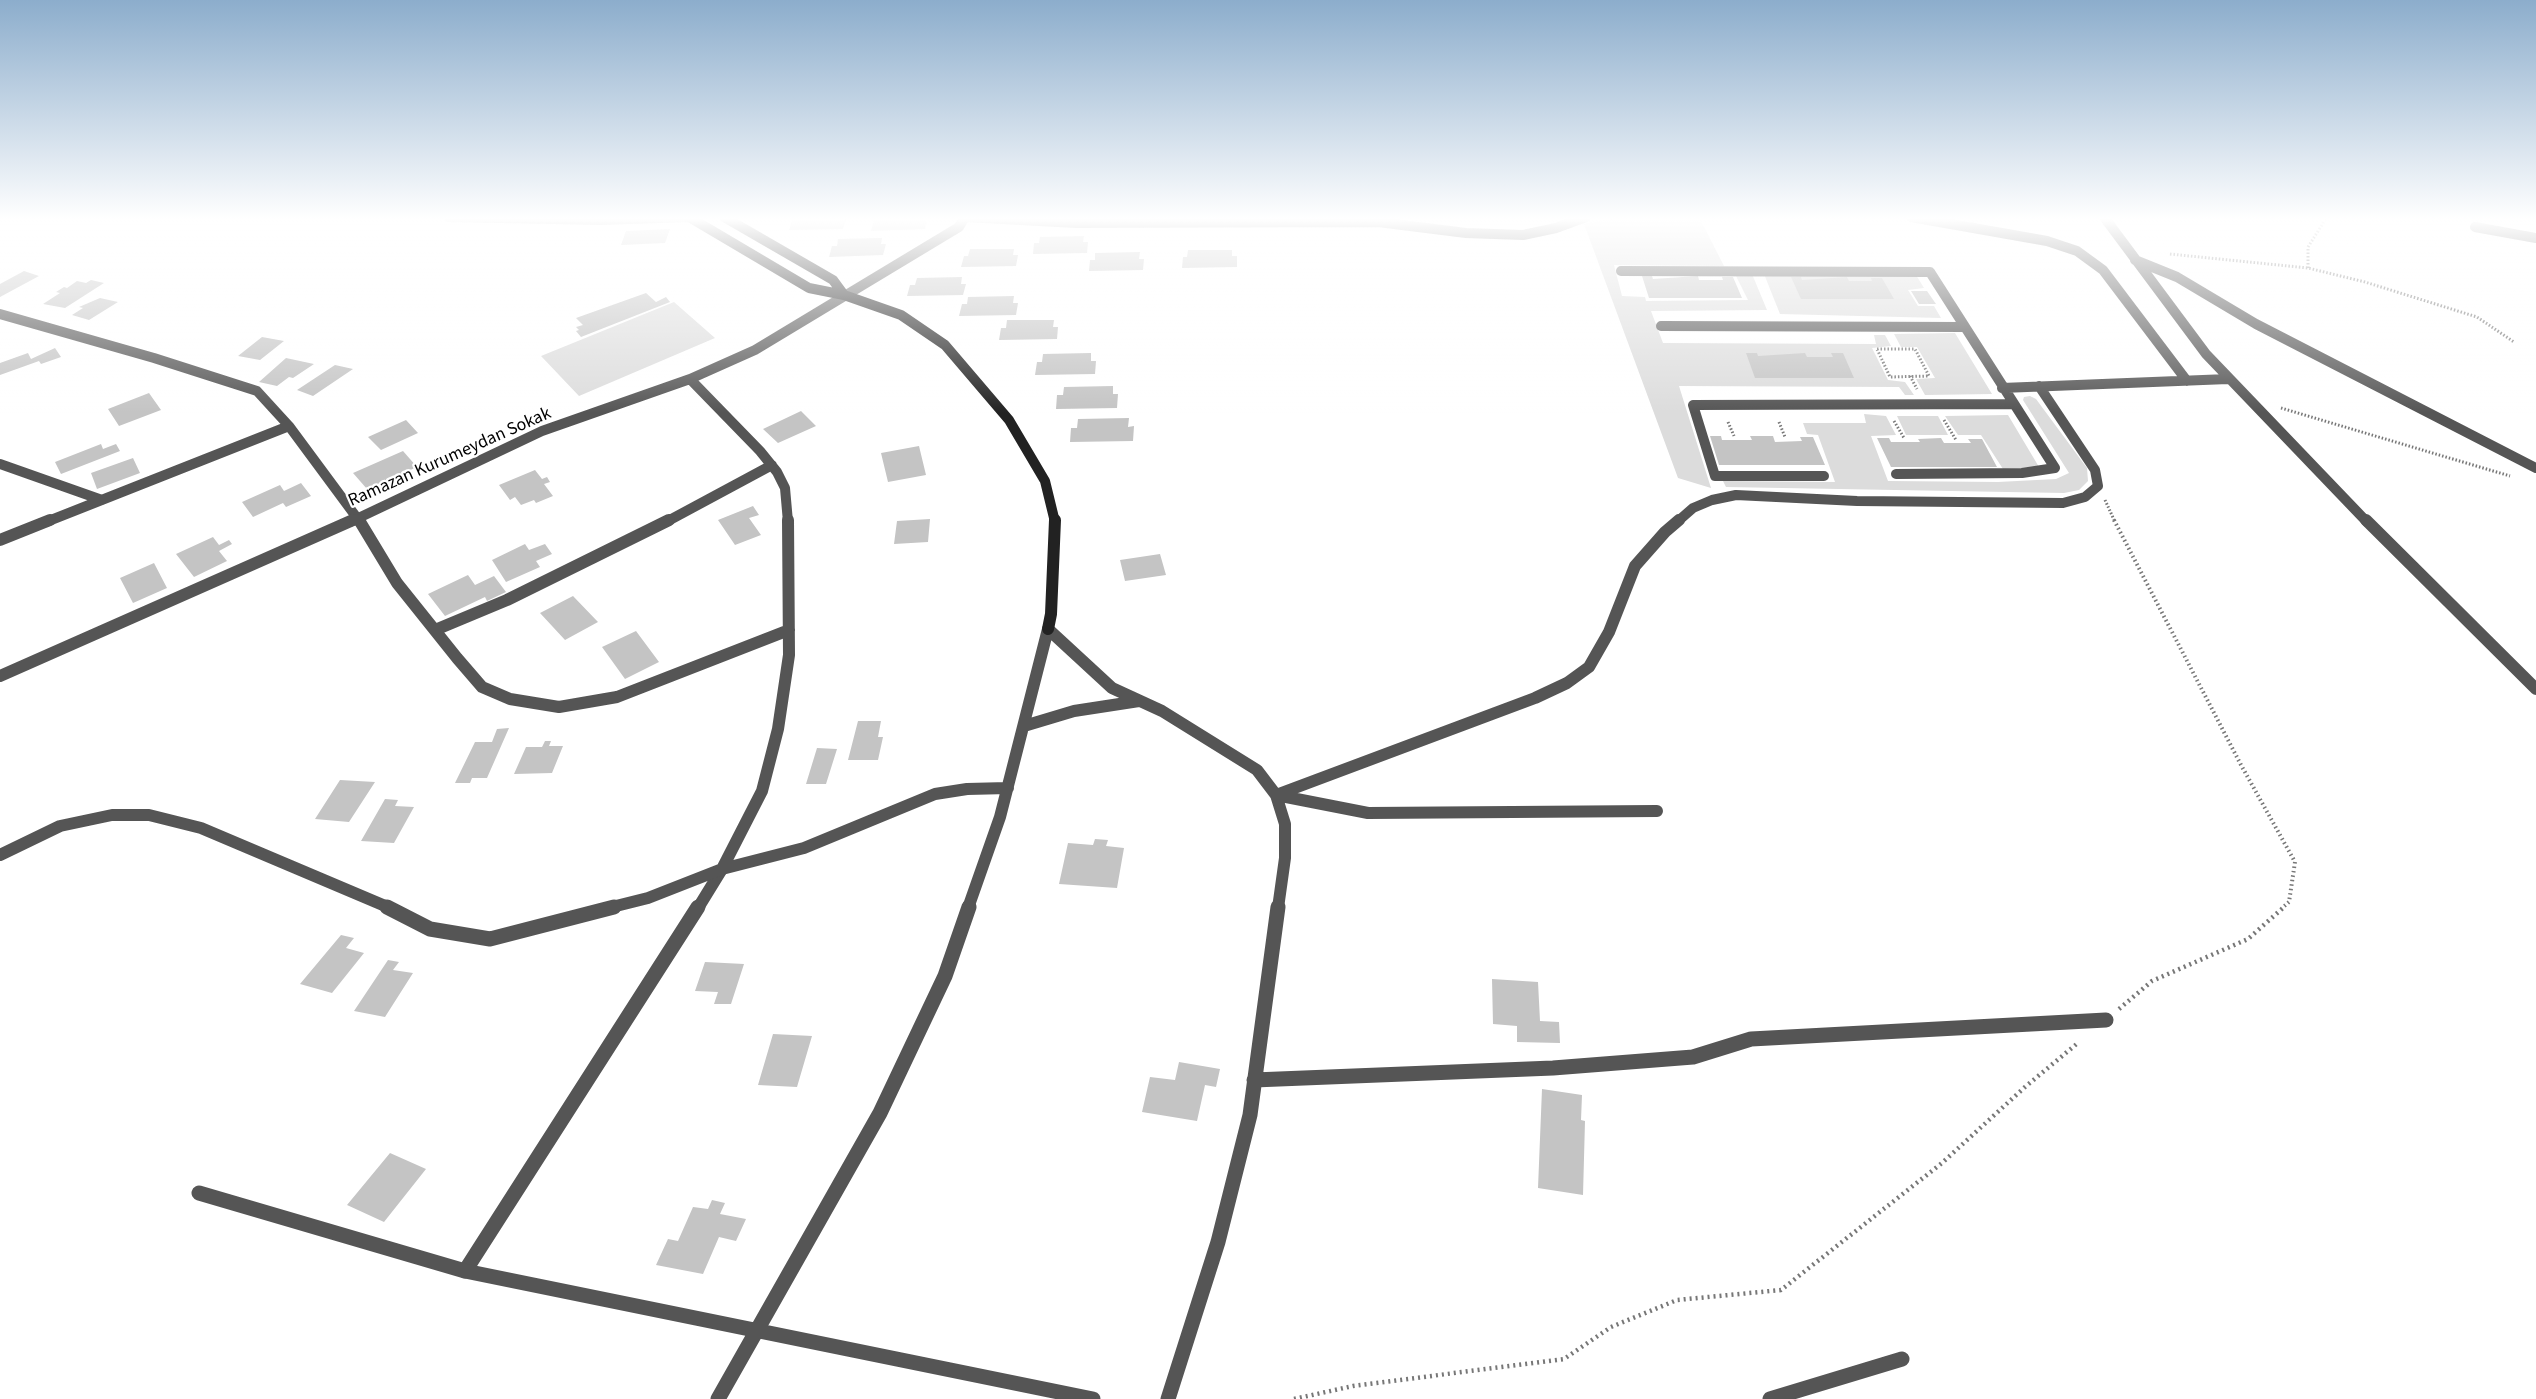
<!DOCTYPE html>
<html>
<head>
<meta charset="utf-8">
<style>
  body { margin:0 }
  canvas { display:block; background:#fff }
</style>
</head>
<body>
<canvas width="2536" height="1399"></canvas>
<script>
const context = document.querySelector('canvas').getContext('2d');
context.lineJoin = 'round';
function fill(path, color) { context.fillStyle = color; context.fill(path, 'evenodd'); }
const toPath = rows => new Path2D(rows.map(r => 'M' + r).join(''));
function trace(path, color, width, dash) { context.strokeStyle = color; context.lineWidth = width; context.lineCap = dash ? 'butt' : 'round'; context.setLineDash(dash || []); context.stroke(path); }
function drawText(font, color, halo, rows, align = 'center') {
  context.font = font + ' "Source Sans 3",sans-serif'; context.lineWidth = 4.5; context.setLineDash([]); context.textBaseline = 'middle'; context.strokeStyle = halo; context.fillStyle = color; for (const [text, x, y, turn = 0] of rows) {
    context.save(); context.translate(x, y); context.rotate((+turn || 0) * Math.PI / 180); context.textAlign = isNaN(turn) ? turn : align; if (halo) context.strokeText(text, 0, 0); context.fillText(text, 0, 0); context.restore();
  }
}
fill(toPath([
  [1625,217,1699,217,1724,266,1614,265,1622,296,1645,297,1646,301,1748,300,1736,276,1752,274,1767,310,1651,311,1663,343,1876,344,1874,335,1885,335,1891,346,1872,348,1888,380,1905,382,1914,395,1905,395,1899,387,1679,386,1711,488,1678,478,1584,224],
  [1764,274,1916,275,1924,288,1908,290,1918,306,1934,306,1941,318,1780,314],
  [674,302,715,338,579,396,541,356],
  [1955,333,1992,394,1925,395,1916,379,1935,378,1917,347,1901,347,1894,334],
  [2030,396,2036,399,2087,468,2088,481,2079,490,2064,493,1726,487,1723,481,1835,482,1818,435,1807,434,1803,423,1866,423,1864,414,1886,416,1896,435,1871,436,1888,481,1998,482,2056,479,2069,473,2023,400,2024,397],
  [2008,415,2039,467,2003,469,1981,435,1958,435,1945,416],
  [1897,416,1938,416,1948,435,1906,435]
]), '#dcdcdc');
fill(toPath([
  [798,217,841,217,846,218,843,229,789,230,792,220,797,220],
  [879,217,922,217,922,219,927,219,925,229,871,231,874,220,879,220],
  [670,229,665,243,621,245,626,231],
  [1084,236,1083,242,1088,242,1087,253,1033,254,1034,243,1039,243,1040,237],
  [882,238,881,244,886,244,883,255,829,257,832,246,837,246,838,239],
  [970,249,1014,249,1013,255,1018,255,1016,266,961,267,964,256,968,256],
  [1188,250,1232,250,1232,256,1237,256,1237,267,1182,268,1183,257,1187,257],
  [1140,252,1139,259,1144,259,1143,270,1089,271,1090,260,1095,260,1095,253],
  [24,271,39,276,0,297,0,284],
  [1642,276,1652,276,1653,279,1698,276,1699,280,1723,280,1722,277,1733,277,1742,298,1649,298],
  [962,277,961,284,966,284,963,295,907,296,910,285,915,285,917,278],
  [1791,277,1801,277,1802,280,1847,277,1849,281,1872,281,1871,278,1882,278,1894,299,1801,299],
  [91,280,104,283,65,308,43,304,60,293,56,292,64,287,67,288,77,281,86,283],
  [1911,291,1927,291,1936,304,1919,304],
  [646,293,656,302,666,297,670,302,581,337,576,331,579,330,576,327,583,325,576,318],
  [1014,296,1013,303,1018,303,1016,315,959,316,962,304,967,304,968,297],
  [100,298,118,302,89,320,72,315,83,308,79,307],
  [1007,320,1054,320,1053,327,1058,327,1057,339,999,340,1001,328,1006,328],
  [262,337,284,341,260,360,238,356],
  [55,348,61,357,41,364,39,361,0,375,0,363,28,353,31,359],
  [1091,353,1091,361,1096,361,1095,374,1035,375,1037,362,1042,362,1043,354],
  [1746,353,1757,353,1758,356,1805,353,1807,357,1833,357,1831,353,1843,353,1854,378,1755,378],
  [286,358,314,364,293,378,289,377,277,386,259,382],
  [335,365,353,369,313,396,297,390],
  [1113,386,1113,394,1118,394,1117,408,1056,409,1057,395,1063,395,1064,387],
  [149,393,161,410,119,426,108,409],
  [801,411,816,426,778,443,763,429],
  [1129,418,1128,427,1134,426,1133,441,1070,442,1071,428,1077,428,1078,419],
  [406,420,418,433,381,450,368,437],
  [1710,436,1721,436,1722,440,1752,440,1750,436,1773,436,1775,442,1802,441,1800,437,1813,437,1825,465,1719,465],
  [1877,438,1889,438,1891,442,1920,442,1918,439,1941,438,1944,443,1971,443,1968,439,1982,439,1997,467,1891,467],
  [101,444,103,449,116,444,120,451,61,474,55,462],
  [919,446,926,475,888,482,881,453],
  [403,451,417,467,367,489,353,473],
  [133,458,140,473,97,489,91,473],
  [535,470,542,479,547,477,550,482,544,484,553,496,536,503,534,500,521,505,515,497,510,500,499,485],
  [301,483,311,496,286,507,283,503,253,517,242,502,280,485,284,491],
  [753,506,759,515,749,518,761,535,735,545,718,520],
  [930,519,928,542,894,544,897,521],
  [213,537,219,545,229,540,232,544,219,551,227,561,194,577,176,554],
  [525,544,529,550,545,544,552,554,536,561,540,567,506,582,492,560],
  [1160,554,1166,575,1125,581,1120,560],
  [154,563,167,588,133,603,120,578],
  [468,575,475,585,494,576,506,592,487,601,485,597,445,616,428,594],
  [573,596,598,622,565,640,540,613],
  [636,631,659,662,625,679,602,647],
  [858,721,881,721,878,737,883,737,878,760,848,760],
  [509,728,487,778,472,778,470,783,455,783,475,742,492,742,497,729],
  [545,741,551,741,549,746,563,746,552,773,514,774,526,747,542,747],
  [817,748,837,749,826,784,806,784],
  [340,780,375,782,349,822,315,819],
  [385,799,398,800,395,806,414,807,394,843,361,841],
  [1095,839,1108,840,1106,846,1124,848,1117,888,1059,884,1068,843,1093,845],
  [341,935,354,938,346,948,364,953,332,993,300,984],
  [388,960,399,962,393,970,413,973,385,1017,354,1011],
  [705,962,744,964,731,1004,714,1004,718,992,695,991],
  [1492,979,1538,982,1540,1021,1559,1022,1560,1043,1517,1042,1517,1026,1493,1024],
  [773,1034,812,1036,797,1087,758,1085],
  [1179,1062,1220,1069,1216,1087,1205,1085,1197,1121,1142,1112,1150,1077,1175,1080],
  [1542,1089,1582,1095,1581,1120,1585,1121,1583,1195,1538,1188],
  [390,1153,426,1169,384,1222,347,1205],
  [712,1200,725,1203,720,1214,746,1219,736,1241,719,1237,703,1274,656,1265,668,1239,678,1241,693,1207,708,1209]
]), '#c4c4c4');
trace(toPath([
  [2170,254,2308,268,2365,282,2477,317,2514,342],
  [2308,268,2308,247,2327,217],
  [1877,349,1915,349,1929,376,1890,377,1877,349],
  [1910,376,1917,389],
  [2281,408,2510,476],
  [1944,420,1956,440],
  [1894,421,1904,438],
  [1728,422,1734,436],
  [1779,422,1785,437],
  [2105,500,2115,522]
]), '#777', 3, [1.5, 2]);
trace(toPath([
  [2114,520,2241,765,2295,862,2289,902,2282,908]
]), '#777', 4, [1.5, 3]);
trace(toPath([
  [2119,1009,2152,981,2248,939,2284,907],
  [1294,1399,1353,1386,1564,1359,1611,1327,1677,1300,1781,1290,1942,1163,2025,1087,2079,1042]
]), '#777', 4.5, [2, 4]);
trace(toPath([
  [2475,227,2536,238]
]), '#555', 10);
trace(toPath([
  [698,908,722,869]
]), '#555', 12);
trace(toPath([
  [465,1271,698,907]
]), '#555', 15);
trace(toPath([
  [449,217,601,220,689,217],
  [965,217,1076,223,1378,222,1466,233,1523,235,1556,228,1586,217],
  [1911,217,2047,241,2077,251,2103,270,2187,381],
  [2104,217,2206,354,2367,522],
  [2135,260,2177,277,2256,324,2536,468],
  [1621,271,1930,272,2055,468,2022,473,1896,474],
  [0,314,154,358,257,391,289,426,360,522],
  [1661,326,1964,327],
  [690,379,760,451,777,472,785,488,788,522],
  [2002,388,2228,379],
  [0,464,102,500],
  [1824,476,1715,476,1693,405,2012,404],
  [46,522,289,426],
  [350,522,542,431,690,379,755,350,959,227,965,217],
  [666,522,772,465],
  [1677,522,1693,508,1712,500,1736,495,1857,501,2063,503,2085,497,2098,486,2095,470,2039,386]
]), '#555', 10);
trace(toPath([
  [359,520,397,583,457,658,482,687,510,699,559,707,617,697,789,630],
  [2366,520,2536,689],
  [0,540,50,520],
  [435,630,507,600,669,520],
  [0,676,353,520],
  [1024,726,1074,711,1139,701],
  [1657,811,1368,813,1276,795,1535,698,1567,683,1589,667,1609,632,1635,566,1665,532,1679,520],
  [0,855,60,826,112,815,149,815,201,828,390,908],
  [722,869,762,791,778,729,789,655,788,520],
  [608,908,648,898,722,869,804,848,935,794,967,789,1008,788],
  [968,908,1000,817,1048,629,1112,688,1162,711,1257,770,1276,795,1285,824,1285,858,1278,908]
]), '#555', 12);
trace(toPath([
  [387,907,430,929,490,939,614,907],
  [1254,1080,1553,1068,1693,1057,1751,1039,2106,1020],
  [199,1193,465,1271,1093,1399],
  [718,1399,880,1113,945,976,969,907],
  [1168,1399,1218,1242,1250,1115,1278,907],
  [1770,1399,1902,1359]
]), '#555', 15);
trace(toPath([
  [689,217,809,288,844,295,901,315,945,345,1009,420,1045,481,1055,522],
  [724,217,833,280,844,295]
]), '#222', 10);
trace(toPath([
  [1048,629,1051,614,1055,520]
]), '#222', 12);
const sky = context.createLinearGradient(0, 0, 0, 413);
sky.addColorStop(0, '#8cadcc');
sky.addColorStop(0.53, '#fff');
sky.addColorStop(1, '#ffffff00');
context.fillStyle = sky;
context.fillRect(0, 0, 2536, 413);
drawText('18px', '#000', '#fff', [
  ["Ramazan Kurumeydan Sokak",450,458,-24]
]);
</script>
</body>
</html>
